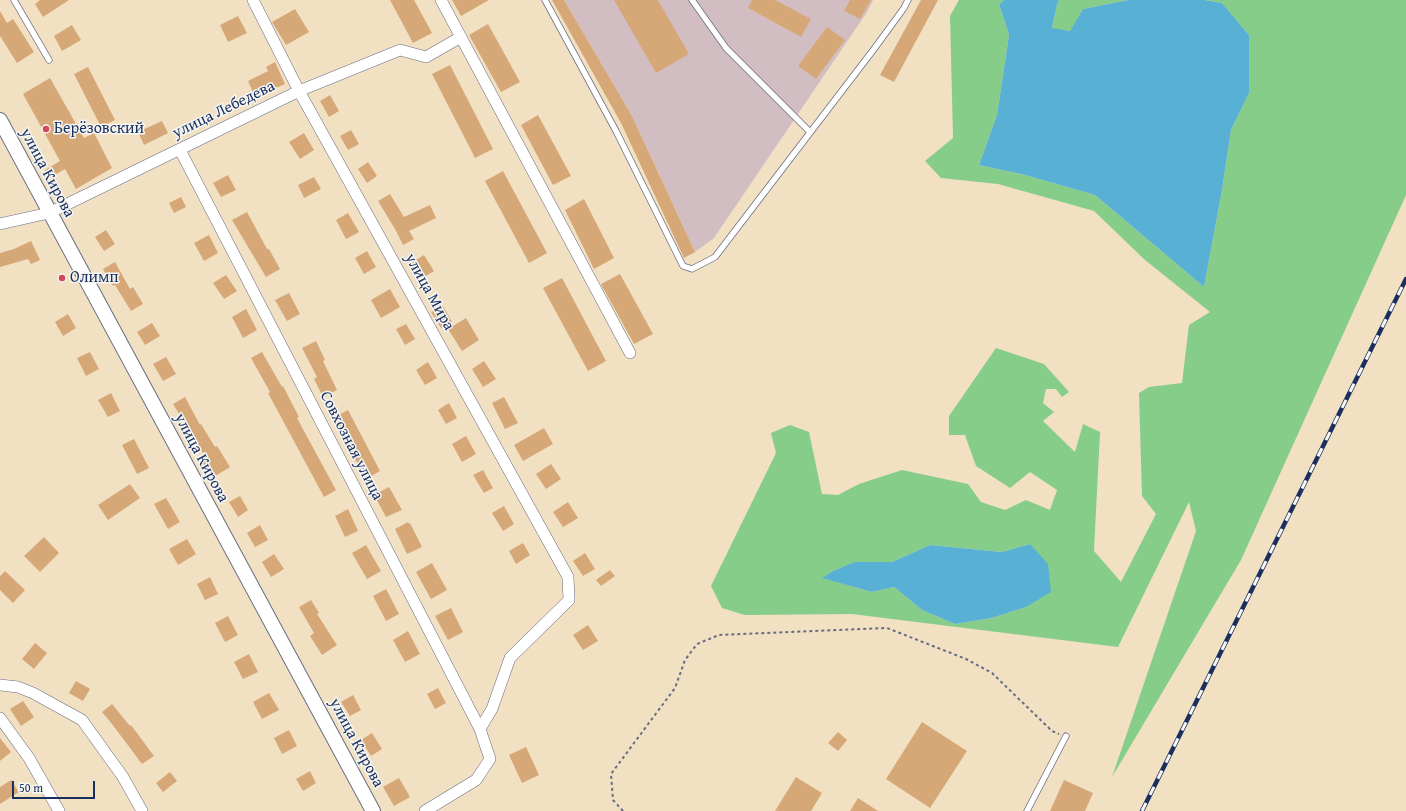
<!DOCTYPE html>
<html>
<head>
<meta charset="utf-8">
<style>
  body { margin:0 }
  #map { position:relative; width:1406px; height:811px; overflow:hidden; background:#f2e0c3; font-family:"Gentium Book Plus",serif }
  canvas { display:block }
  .scale { position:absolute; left:12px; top:781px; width:83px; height:18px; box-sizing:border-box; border:2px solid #1b2f5e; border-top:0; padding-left:5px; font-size:12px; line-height:14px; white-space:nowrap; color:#1b2f5e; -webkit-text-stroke:3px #f6f6f2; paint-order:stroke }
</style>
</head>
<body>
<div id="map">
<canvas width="1406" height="811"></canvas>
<div class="scale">50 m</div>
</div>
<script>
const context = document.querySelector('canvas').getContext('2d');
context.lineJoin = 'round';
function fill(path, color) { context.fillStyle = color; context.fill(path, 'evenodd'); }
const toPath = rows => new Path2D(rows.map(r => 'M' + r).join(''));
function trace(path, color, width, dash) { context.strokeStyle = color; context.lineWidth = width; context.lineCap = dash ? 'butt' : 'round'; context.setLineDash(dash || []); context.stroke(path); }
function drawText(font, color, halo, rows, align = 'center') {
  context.font = font + ' "Gentium Book Plus",serif'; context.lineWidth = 3; context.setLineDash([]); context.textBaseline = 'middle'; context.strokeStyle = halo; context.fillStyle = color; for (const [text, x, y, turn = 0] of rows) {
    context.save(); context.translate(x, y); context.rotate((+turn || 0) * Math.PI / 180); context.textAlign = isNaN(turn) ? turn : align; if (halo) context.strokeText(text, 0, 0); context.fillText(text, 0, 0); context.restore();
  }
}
fill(toPath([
  [564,0,873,0,867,12,714,238,695,252,632,116]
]), '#d2bec2');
fill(toPath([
  [959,0,1004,0,999,4,1009,35,997,115,979,165,1025,175,1095,195,1204,287,1222,190,1231,130,1249,93,1249,35,1222,3,1205,0,1406,0,1406,195,1241,560,1112,777,1196,531,1189,502,1118,647,852,614,745,615,722,608,711,586,776,453,771,433,790,425,809,432,822,494,838,495,859,484,902,470,968,484,981,502,1005,510,1026,500,1050,510,1057,490,1030,472,1010,488,976,466,965,435,949,435,949,416,996,348,1044,364,1069,392,1062,397,1056,389,1046,389,1043,403,1054,412,1043,421,1075,452,1083,424,1100,432,1094,551,1121,582,1156,514,1142,496,1139,393,1149,387,1182,383,1189,325,1210,312,1145,260,1094,211,998,184,941,178,925,161,953,138,950,16],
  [1030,544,1026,607,992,618,955,624,922,610,894,587,872,592,823,578,833,571,854,562,892,562,930,545,1002,552],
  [1059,0,1128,0,1083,9,1071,31,1052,29,1057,5]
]), '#86cd89');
fill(toPath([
  [1004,0,1059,0,1057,5,1052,28,1070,31,1083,9,1128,0,1205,0,1222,3,1249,35,1249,93,1231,130,1222,190,1204,287,1095,195,1025,175,979,165,997,115,1009,35,999,4],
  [1030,544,1048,564,1051,592,1026,607,992,618,955,624,922,610,894,587,872,592,822,578,833,571,854,562,892,562,930,545,1002,552]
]), '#58b1d5');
fill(toPath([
  [40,0,69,0,43,17,35,4],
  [390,0,414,0,432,33,413,43],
  [452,0,489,0,461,16],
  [552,0,564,0,632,116,695,252,684,258,621,123],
  [614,0,658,0,689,54,656,73],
  [752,0,775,0,811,19,801,37,748,8],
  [850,0,871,0,860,19,844,11],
  [921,0,938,0,894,82,880,75],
  [295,9,309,32,286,45,272,22],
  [0,11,7,23,13,19,34,52,17,63,0,36],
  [238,16,247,33,228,42,220,25],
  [488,24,520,82,501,92,469,35],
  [72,25,81,40,62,51,54,36],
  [827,27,845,40,816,79,798,66],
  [275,62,285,84,255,97,248,81,268,71,266,67],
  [450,65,493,149,475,158,432,74],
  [88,67,115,120,101,127,74,74],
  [50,78,84,138,94,133,112,168,76,189,65,169,49,178,45,170,60,161,23,94],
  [330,95,339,111,329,117,320,101],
  [538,115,571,176,553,185,521,125],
  [162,121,168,133,144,145,138,132],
  [351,130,359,144,348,150,340,136],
  [304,133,314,150,300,159,289,142],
  [368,162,377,176,367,183,358,169],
  [503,171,547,253,529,263,485,181],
  [228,175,236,190,221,197,213,183],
  [314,177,321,189,304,198,298,185],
  [390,194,404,217,430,205,436,218,409,231,414,239,403,245,395,229,378,201],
  [181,197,186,207,174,213,169,203],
  [584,199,614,258,594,269,565,210],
  [247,212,267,249,269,249,280,269,266,277,232,220],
  [348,213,359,232,346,239,336,220],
  [106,230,115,244,104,251,95,237],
  [209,235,218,253,204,261,194,243],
  [31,241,40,260,31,264,28,259,0,267,0,253,14,249],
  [367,251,376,267,364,274,355,258],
  [424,255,434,271,421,279,411,263],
  [115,262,130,289,133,287,143,304,131,311,115,285,113,286,103,269],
  [620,274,653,334,634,344,601,284],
  [226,275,237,291,224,299,213,283],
  [562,278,606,361,588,371,543,288],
  [390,289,400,307,381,318,371,300],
  [289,293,300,314,287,321,275,300],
  [443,306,452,322,441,328,431,312],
  [246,309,257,330,243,338,232,317],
  [68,314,76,328,63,336,55,322],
  [466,318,479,340,462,351,448,329],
  [152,323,160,336,145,345,137,332],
  [406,324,415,339,405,345,396,329],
  [316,341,325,360,323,361,337,390,323,397,314,379,317,377,302,348],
  [90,352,99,369,86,376,77,358],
  [262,352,282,387,283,386,299,417,297,418,336,490,324,497,268,393,270,392,251,358],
  [166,357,176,374,163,381,153,364],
  [484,361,496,379,483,387,472,369],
  [428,362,437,378,425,385,416,370],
  [111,393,120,411,108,417,98,400],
  [185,397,200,425,201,424,215,447,217,446,230,467,212,478,199,457,204,455,173,404],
  [504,397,518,423,505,429,492,403],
  [449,403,457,418,446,424,438,410],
  [348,410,380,471,366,479,333,418],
  [544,428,553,444,523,461,514,445],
  [466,436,476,454,462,462,452,444],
  [134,439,149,468,137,474,122,445],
  [551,464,561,479,546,489,536,474],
  [483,470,493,488,484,493,473,475],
  [130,484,140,498,108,520,98,505],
  [389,487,402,510,386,517,374,495],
  [240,496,248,510,238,517,229,502],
  [166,498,180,522,168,529,154,504],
  [568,502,578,518,563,527,553,512],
  [504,506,514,524,503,531,492,513],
  [348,509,358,531,345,537,335,516],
  [408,522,409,524,410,523,422,547,407,554,395,529],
  [260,525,268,540,255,547,247,533],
  [44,537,59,553,40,572,24,556],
  [187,539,196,554,178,565,169,549],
  [523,543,530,555,516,564,509,551],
  [366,545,381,571,367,579,352,553],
  [585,553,595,569,583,576,573,561],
  [274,554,284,569,271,577,262,562],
  [432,563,447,590,431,599,416,572],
  [610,570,615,576,601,586,596,580],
  [5,571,25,590,13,603,0,590,0,576],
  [210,577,218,594,205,600,197,584],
  [386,589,399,614,386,621,373,596],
  [311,600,319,613,317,614,337,645,322,655,310,636,314,633,299,607],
  [451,608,463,632,448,640,435,616],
  [228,616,238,635,225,642,215,623],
  [588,625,598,641,583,650,573,635],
  [408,631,420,654,405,662,393,640],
  [35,643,47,653,34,669,22,659],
  [249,654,258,672,243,679,234,662],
  [76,681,90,689,83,701,69,693],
  [438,688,446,703,435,709,427,694],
  [269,693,279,710,262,719,253,702],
  [353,695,361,710,350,716,341,702],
  [23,701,34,717,21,726,10,709],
  [112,704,130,726,131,725,154,756,142,764,112,724,102,712],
  [922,722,967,751,930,808,886,779],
  [289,730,297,746,282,754,274,738],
  [838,732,847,740,838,751,828,743],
  [372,733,382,749,371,756,361,740],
  [0,738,11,752,0,761],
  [526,747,539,775,522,783,509,755],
  [310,771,316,783,303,791,296,779],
  [170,772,177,781,163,792,156,783],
  [796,777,822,793,811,811,775,811],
  [399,778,410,797,394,806,383,787],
  [11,780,19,792,0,804,0,787],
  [1064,780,1093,793,1085,811,1050,811],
  [858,798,878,811,850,811]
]), '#d6a878');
const service = toPath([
  [14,0,49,60],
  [545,0,616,131,683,266,692,269,715,257,874,49,904,8,908,0],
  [692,0,726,48,810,132],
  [1027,811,1066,736]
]);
const minor = toPath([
  [253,0,299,91,568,577,569,600,510,658,492,709,480,729],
  [441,0,630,353],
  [180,150,480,729,490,759,476,780,425,811],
  [0,224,49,213,299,91,400,50,426,57,461,37],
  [0,685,18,687,33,693,82,720,123,777,142,811],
  [0,718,29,758,59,811]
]);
const tertiary = toPath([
  [0,120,373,811]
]);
trace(service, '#666d81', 7);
trace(minor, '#666d81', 12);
trace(tertiary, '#666d81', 16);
trace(toPath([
  [623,811,613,800,611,774,675,688,685,660,697,644,719,635,887,628,966,659,992,673,1052,731,1059,734]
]), '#666d81', 2, [3, 3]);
trace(service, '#fff', 5.5);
trace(minor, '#fff', 11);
trace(tertiary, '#fff', 14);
const rail = toPath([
  [1142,811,1406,279]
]);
trace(rail, '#1b2f5e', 4.5);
trace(rail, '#f6f6f2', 3, [9]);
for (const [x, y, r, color] of [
  [46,129,4,"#d1495b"],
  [62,278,4,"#d1495b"]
]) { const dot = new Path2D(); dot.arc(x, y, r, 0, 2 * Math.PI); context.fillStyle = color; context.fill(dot); trace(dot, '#f6f6f2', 1.5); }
drawText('16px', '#1b2f5e', '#f6f6f2', [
  ["улица Лебедева",224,110,-26],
  ["улица Кирова",47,173,62],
  ["улица Мира",429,292,61],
  ["Совхозная улица",351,446,63],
  ["улица Кирова",201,458,62],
  ["улица Кирова",356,743,62]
]);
drawText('16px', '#1b2f5e', '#f6f6f2', [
  ["Берёзовский",54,129],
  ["Олимп",70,278]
], 'left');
</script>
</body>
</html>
